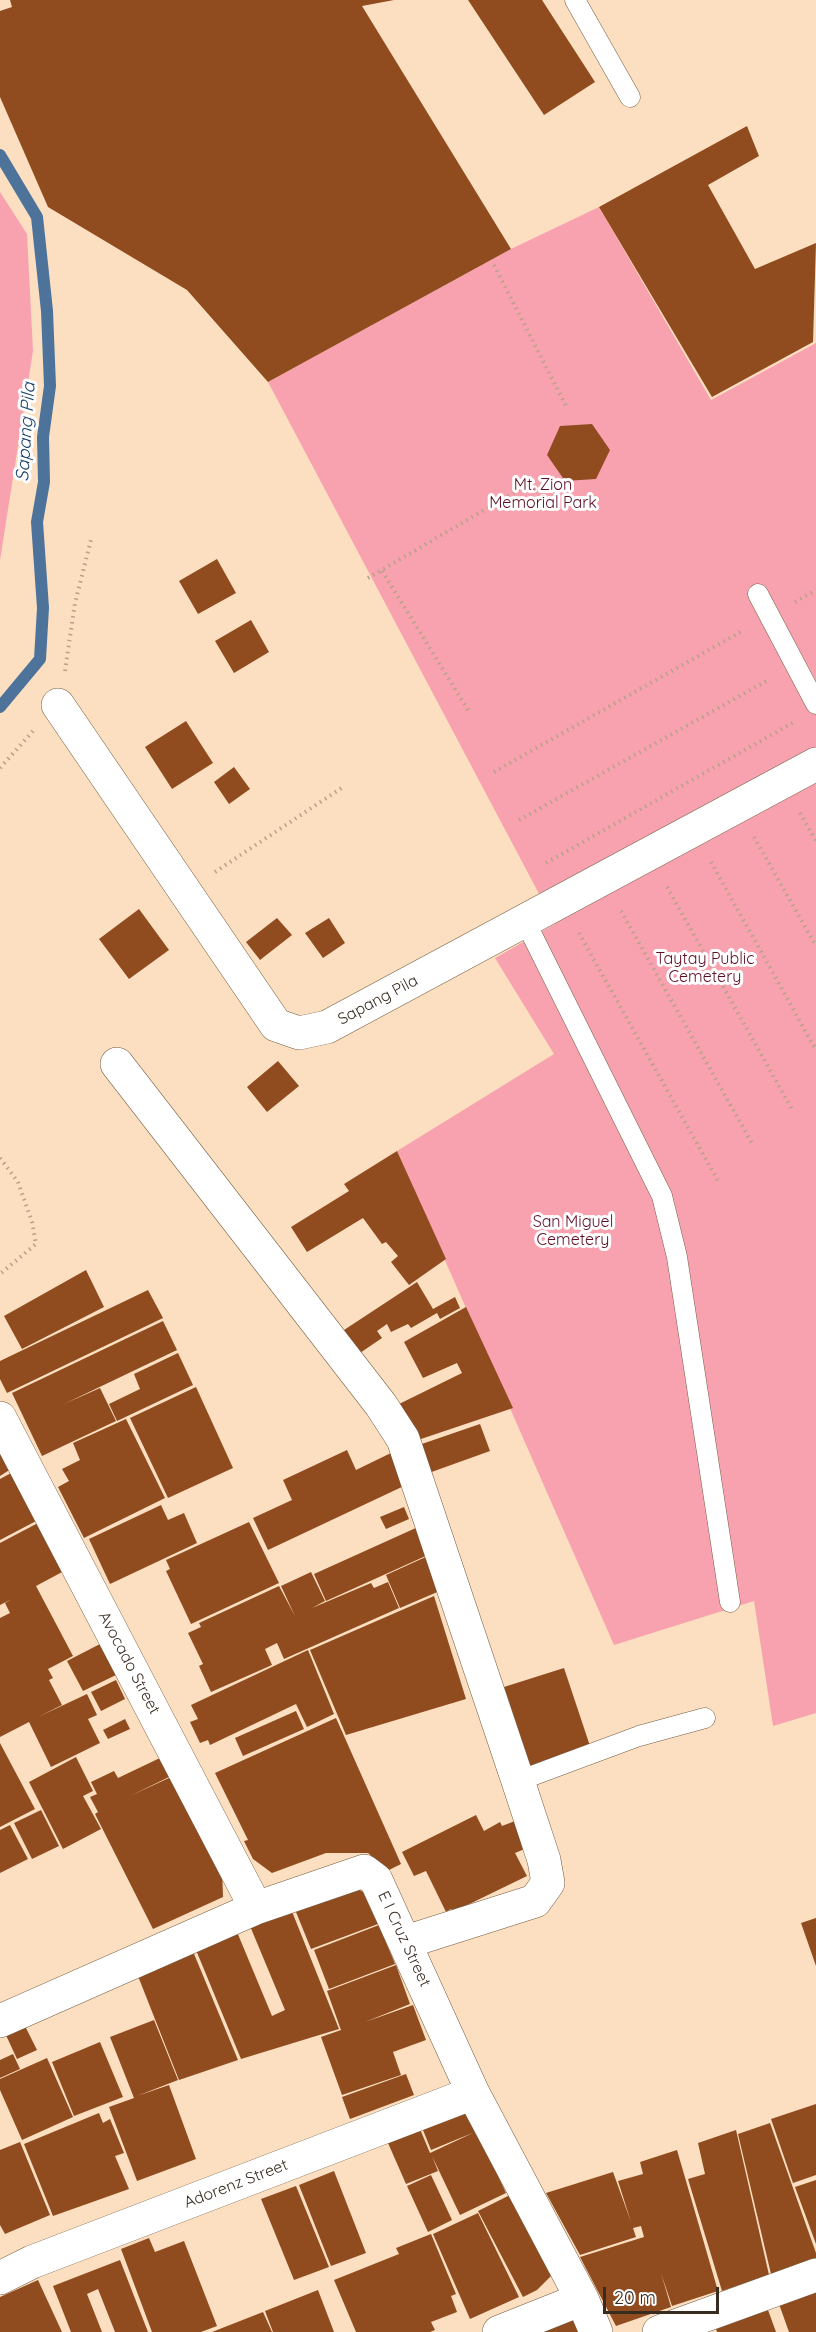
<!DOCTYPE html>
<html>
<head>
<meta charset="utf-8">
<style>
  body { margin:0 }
  #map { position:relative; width:816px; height:2332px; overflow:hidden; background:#fbdfc0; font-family:Quicksand,sans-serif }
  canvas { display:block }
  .scale { position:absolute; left:603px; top:2287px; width:116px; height:27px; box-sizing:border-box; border:3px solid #372c20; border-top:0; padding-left:8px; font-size:18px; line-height:21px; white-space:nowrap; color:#372c20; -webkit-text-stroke:4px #fff; paint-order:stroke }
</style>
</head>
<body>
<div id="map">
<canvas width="816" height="2332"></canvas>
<div class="scale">20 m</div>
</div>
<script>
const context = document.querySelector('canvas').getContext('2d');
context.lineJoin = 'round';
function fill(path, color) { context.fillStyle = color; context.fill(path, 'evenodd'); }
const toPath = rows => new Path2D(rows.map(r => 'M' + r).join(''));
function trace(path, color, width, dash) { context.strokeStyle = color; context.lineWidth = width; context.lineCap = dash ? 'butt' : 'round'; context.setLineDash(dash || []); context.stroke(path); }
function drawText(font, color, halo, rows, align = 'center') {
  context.font = font + ' Quicksand,sans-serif'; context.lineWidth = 6; context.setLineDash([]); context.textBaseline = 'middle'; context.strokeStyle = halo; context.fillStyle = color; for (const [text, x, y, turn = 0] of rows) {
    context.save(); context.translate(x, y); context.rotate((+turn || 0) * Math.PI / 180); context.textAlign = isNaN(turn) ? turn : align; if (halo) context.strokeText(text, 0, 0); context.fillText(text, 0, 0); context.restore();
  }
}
fill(toPath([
  [0,192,27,234,33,351,0,560],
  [599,207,711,400,816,343,816,1713,773,1726,754,1601,614,1645,397,1151,554,1054,495,958,555,924,268,382,511,249]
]), '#f9a2af');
trace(toPath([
  [0,155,37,217,47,311,50,386,43,437,44,482,37,522,43,608,40,659,0,707]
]), '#4e739a', 12);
fill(toPath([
  [10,0,394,0,362,6,511,249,268,382,187,290,48,207,0,97,0,11,12,7],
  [468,0,542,0,595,82,544,115],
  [747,126,759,156,708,185,755,269,816,243,813,342,712,397,599,207],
  [592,424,610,450,596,479,565,481,547,455,560,426],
  [217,559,236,593,198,614,179,581],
  [251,620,269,652,234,673,215,641],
  [186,721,213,763,172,789,145,747],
  [234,767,250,789,229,804,214,782],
  [139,909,169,950,129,979,99,939],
  [277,918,292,935,260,960,246,942],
  [329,918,345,943,323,958,305,933],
  [278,1061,299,1086,267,1112,247,1087],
  [397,1151,446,1259,409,1285,391,1262,398,1256,386,1242,382,1244,363,1218,307,1252,291,1227,349,1191,344,1184],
  [86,1270,104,1307,22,1349,4,1316],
  [417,1282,433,1309,455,1297,460,1308,440,1319,437,1313,411,1328,408,1324,391,1332,387,1324,377,1331,382,1338,357,1355,341,1332],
  [148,1290,163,1318,7,1393,0,1379,0,1361],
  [466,1307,513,1408,415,1441,395,1406,462,1373,457,1363,423,1378,404,1342],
  [163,1321,177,1350,64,1404,100,1388,116,1421,42,1456,12,1393],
  [178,1353,193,1385,117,1421,109,1404,140,1389,134,1374],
  [196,1387,233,1468,168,1498,130,1418],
  [126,1419,165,1498,84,1538,58,1487,69,1481,62,1469,80,1460,73,1443],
  [480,1424,490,1451,426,1474,416,1446],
  [0,1447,11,1469,0,1476],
  [347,1450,356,1470,395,1451,406,1485,268,1550,253,1518,292,1500,283,1480],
  [13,1472,38,1520,0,1540,0,1479],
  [161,1505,168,1520,184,1513,197,1543,110,1584,89,1539],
  [404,1507,409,1519,386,1529,380,1517],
  [249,1522,279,1583,191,1624,166,1571,170,1569,166,1560],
  [38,1523,64,1571,36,1586,73,1656,48,1669,53,1678,49,1680,62,1705,38,1717,87,1694,97,1715,88,1719,100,1743,51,1767,29,1722,0,1737,0,1618,10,1613,5,1603,12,1599,0,1605,0,1543],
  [418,1527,430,1554,326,1601,314,1574],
  [430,1555,442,1590,400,1608,386,1575],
  [311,1572,325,1601,312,1608,371,1583,374,1588,388,1582,399,1608,284,1659,277,1643,265,1649,272,1665,211,1692,199,1666,203,1664,188,1633,201,1627,199,1623,279,1586,295,1616,281,1586],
  [434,1596,466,1699,346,1735,310,1650],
  [100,1644,116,1675,83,1691,67,1661],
  [308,1650,334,1714,307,1727,296,1704,210,1745,208,1740,200,1743,190,1722,198,1719,191,1705],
  [564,1668,591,1749,531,1768,504,1687],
  [116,1680,125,1699,101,1711,91,1692],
  [296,1711,304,1729,243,1756,235,1738],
  [336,1718,401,1864,387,1871,368,1853,326,1853,272,1873,253,1859,244,1841,248,1840,215,1773],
  [125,1719,130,1729,108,1739,103,1730],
  [0,1743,35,1809,0,1827],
  [76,1757,93,1791,83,1796,101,1829,63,1849,29,1782],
  [162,1757,171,1776,130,1796,171,1777,222,1868,223,1897,153,1929,95,1814,98,1812,90,1797,97,1794,91,1782,114,1771,118,1778],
  [41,1810,59,1846,32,1859,14,1823],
  [476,1815,484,1831,500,1822,502,1826,515,1821,527,1848,515,1853,527,1876,453,1912,451,1909,446,1912,426,1871,414,1876,402,1852],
  [10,1825,28,1859,0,1873,0,1830],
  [352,1885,363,1892,378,1924,311,1949,296,1912],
  [291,1909,339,2029,241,2059,196,1950,237,1932,272,2016,285,2010,250,1926],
  [816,1918,816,1966,801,1923],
  [379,1925,395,1964,329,1989,314,1950],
  [192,1949,238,2060,179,2080,136,1971],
  [396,1965,410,2004,365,2022,413,2005,426,2040,393,2052,401,2075,342,2095,321,2037,341,2030,327,1991],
  [154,2020,178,2080,137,2096,169,2085,196,2159,137,2181,109,2107,134,2098,110,2037],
  [24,2024,37,2050,17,2059,5,2033],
  [100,2042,123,2097,74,2116,52,2062],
  [13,2054,20,2069,0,2078,0,2060],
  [47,2058,73,2117,22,2140,0,2090,0,2079],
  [406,2074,414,2095,350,2119,342,2097],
  [816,2104,816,2175,793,2183,771,2119],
  [466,2111,475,2132,431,2150,423,2130],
  [99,2113,103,2123,110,2119,124,2153,115,2156,129,2189,53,2216,24,2144],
  [770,2123,816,2253,816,2258,771,2274,738,2134],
  [420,2129,430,2153,477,2131,506,2193,460,2215,432,2156,438,2171,406,2184,388,2143],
  [736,2130,769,2275,722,2291,688,2179,705,2174,698,2143],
  [20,2142,50,2215,5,2234,0,2225,0,2150],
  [677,2150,718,2291,672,2306,661,2273,671,2307,616,2326,580,2257,644,2237,641,2226,633,2228,636,2237,580,2255,546,2193,613,2172,631,2222,618,2181,643,2174,640,2162],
  [334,2171,366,2253,331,2266,299,2185],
  [431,2175,452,2220,428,2232,407,2186],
  [816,2180,816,2244,795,2187],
  [296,2186,329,2267,294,2280,261,2199],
  [512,2194,553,2274,537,2290,523,2297,478,2211],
  [478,2213,519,2297,470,2319,433,2234],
  [431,2234,456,2294,451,2296,457,2312,431,2322,435,2330,430,2332,356,2332,334,2280,399,2254,396,2248],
  [149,2238,155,2252,184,2241,217,2326,201,2332,152,2332,121,2249],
  [120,2260,148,2332,115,2332,98,2289,87,2294,102,2332,71,2332,53,2286],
  [38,2280,62,2332,0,2332,0,2297],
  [318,2290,334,2332,273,2332,265,2311],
  [816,2292,816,2332,789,2332,779,2304],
  [768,2310,776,2332,717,2332,716,2329],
  [263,2312,272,2332,212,2332],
  [570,2316,576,2321,581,2332,530,2332]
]), '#904b1f');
const service = toPath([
  [575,0,630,97],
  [758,594,816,704],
  [525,921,662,1196,677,1257,730,1602],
  [518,1781,639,1736,705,1718]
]);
const minor = toPath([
  [58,705,276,1025,299,1033,327,1027,816,764],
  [117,1064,381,1405,403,1439,518,1781,544,1860,548,1883,535,1901,406,1942],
  [0,1418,256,1908],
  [0,2021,256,1908,364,1871,376,1880,473,2093,582,2299,596,2332],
  [0,2278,32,2262,473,2093],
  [499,2332,582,2299],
  [659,2332,816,2275]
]);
trace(service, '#755d41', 21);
trace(minor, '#755d41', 34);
trace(toPath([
  [494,265,567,408],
  [382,571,470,713],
  [368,578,532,482],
  [795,602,816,590],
  [65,671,75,603,91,540],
  [0,768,33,731],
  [494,772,744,630],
  [800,813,816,841],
  [519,820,770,679],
  [754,837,816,946],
  [711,862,816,1050],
  [546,863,794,722],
  [215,872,343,787],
  [667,887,793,1111],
  [621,911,753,1145],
  [579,933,718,1181],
  [0,1158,18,1182,32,1222,36,1244,0,1274]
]), '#b7a189', 4, [1.5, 4.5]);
trace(service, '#fff', 20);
trace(minor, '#fff', 33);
drawText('16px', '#5d0d24', '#fff', [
  ["Mt. Zion",543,485],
  ["Memorial Park",543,503],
  ["Taytay Public",705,959],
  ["Cemetery",705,977],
  ["San Miguel",573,1222],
  ["Cemetery",573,1240]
]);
drawText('16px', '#372c20', '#fff', [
  ["Sapang Pila",378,1000,-28],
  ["Avocado Street",129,1663,62],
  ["E I Cruz Street",404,1939,65],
  ["Adorenz Street",236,2184,-21]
]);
drawText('italic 18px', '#19436b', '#fff', [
  ["Sapang Pila",26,432,-86]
]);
</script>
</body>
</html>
